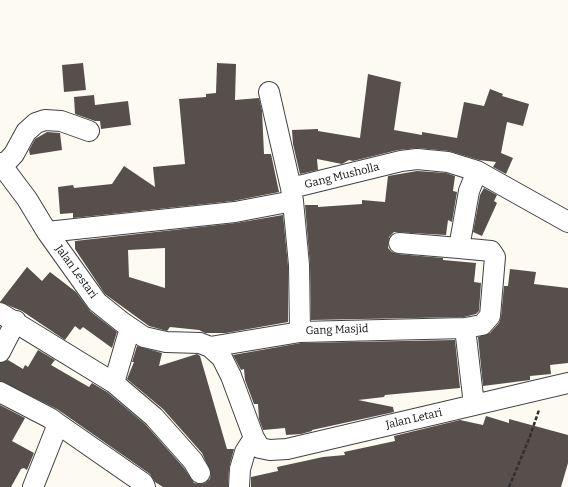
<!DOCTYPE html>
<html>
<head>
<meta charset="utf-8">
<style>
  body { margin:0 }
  canvas { display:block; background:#fdfaf2 }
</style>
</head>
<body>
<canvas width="568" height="487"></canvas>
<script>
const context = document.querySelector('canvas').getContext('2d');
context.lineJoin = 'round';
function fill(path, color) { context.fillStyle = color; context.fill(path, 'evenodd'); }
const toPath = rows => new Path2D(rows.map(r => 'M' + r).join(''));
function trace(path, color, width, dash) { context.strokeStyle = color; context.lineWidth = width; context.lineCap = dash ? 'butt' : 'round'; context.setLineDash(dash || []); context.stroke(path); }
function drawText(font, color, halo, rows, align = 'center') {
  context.font = font + ' Bitter,serif'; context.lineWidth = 4; context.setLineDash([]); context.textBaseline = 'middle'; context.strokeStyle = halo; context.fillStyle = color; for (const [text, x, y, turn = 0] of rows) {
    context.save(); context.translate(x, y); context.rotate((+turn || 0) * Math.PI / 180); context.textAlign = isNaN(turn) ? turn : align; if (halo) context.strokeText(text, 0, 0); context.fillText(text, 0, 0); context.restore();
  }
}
fill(toPath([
  [83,63,86,90,64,92,62,65],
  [217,63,236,64,235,100,259,98,262,111,264,154,271,154,279,192,233,201,73,218,73,213,60,214,58,187,73,185,74,188,112,184,124,166,155,187,153,167,185,164,179,99,206,97,206,94,216,93],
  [368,74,401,82,394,130,422,135,422,132,457,138,464,102,484,106,490,89,503,94,502,96,529,104,523,126,507,122,501,153,513,158,506,174,493,167,496,162,479,160,449,151,418,148,398,150,353,161,349,160,342,164,317,159,318,170,300,174,293,144,292,130,318,129,318,131,360,138],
  [94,95,95,105,128,101,131,125,101,129,100,121,95,121,75,114,74,97],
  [47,132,60,133,62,150,30,155,29,150,35,139],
  [417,171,446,173,455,176,453,191,457,192,452,222,448,220,446,235,394,232,389,237,388,248,392,252,398,254,443,258,443,260,476,263,474,282,481,283,479,311,476,314,464,317,311,320,310,265,305,205,318,205,318,207,362,204,362,200,385,202,388,176],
  [484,188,497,195,494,201,497,203,482,236,473,232,480,195],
  [283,215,288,266,288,322,226,333,205,333,199,330,170,327,167,331,149,326,105,294,75,249,75,241,236,223],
  [165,248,165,288,129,277,128,250],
  [27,267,42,281,50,272,76,292,90,311,117,332,112,348,83,327,80,330,75,326,65,340,22,311,0,302],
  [510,269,536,272,534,284,568,288,568,363,550,365,551,374,530,376,530,380,483,386,478,337,490,333,499,323,501,317,504,286,508,286],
  [455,340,460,388,385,395,384,397,358,400,393,407,394,412,312,430,312,431,301,434,286,435,285,428,263,430,259,419,258,404,254,404,245,380,244,369,241,370,233,355,301,343],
  [137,346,162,353,159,366,197,354,200,356,227,449,234,449,229,468,228,487,163,487,155,482,150,474,57,409,0,381,0,363,8,360,23,369,25,365,28,367,38,350,55,360,51,365,89,387,92,383,107,392,146,425,184,468,194,483,200,484,205,483,210,479,211,473,202,453,163,409,127,379,134,362,132,362],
  [0,405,25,418,12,441,34,453,27,470,24,468,21,469,11,487,0,487],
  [486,416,509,423,509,419,568,435,568,463,561,487,251,487,251,477,278,471,277,467,323,457,345,455,344,452,395,441,394,436,460,420,483,425]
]), '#564f4c');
const minor = toPath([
  [269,92,291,188],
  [0,163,27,199,47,232,97,302,122,322,144,337,166,342,200,343,210,347,222,358,231,376,254,438,260,448,270,450,287,449,568,383],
  [3,166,14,154,26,132,36,123,45,120,61,121,89,131],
  [293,201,299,265,300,332],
  [47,232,235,212,293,201,291,188,401,161,417,159,448,162,477,171,568,222],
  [399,243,459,248],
  [0,313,114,383,154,417,193,461,200,473],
  [465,328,474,405],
  [210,347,300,332,465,328,482,325,490,316,495,257,491,251,459,248,469,191,477,171],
  [0,352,16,321],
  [114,383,130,328],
  [0,392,50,418,58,424,33,487],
  [58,424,143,483,145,487],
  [239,487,240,469,245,452,254,438]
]);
trace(minor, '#424242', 22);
trace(toPath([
  [509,487,529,439,539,410]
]), '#313131', 2.5, [4, 2]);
trace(minor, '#fff', 20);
drawText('11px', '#0f0f0f', '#fff', [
  ["Gang Musholla",342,176,-14],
  ["Jalan Lestari",76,272,54],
  ["Gang Masjid",337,330,-2],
  ["Jalan Letari",414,419,-13]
]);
</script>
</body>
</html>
